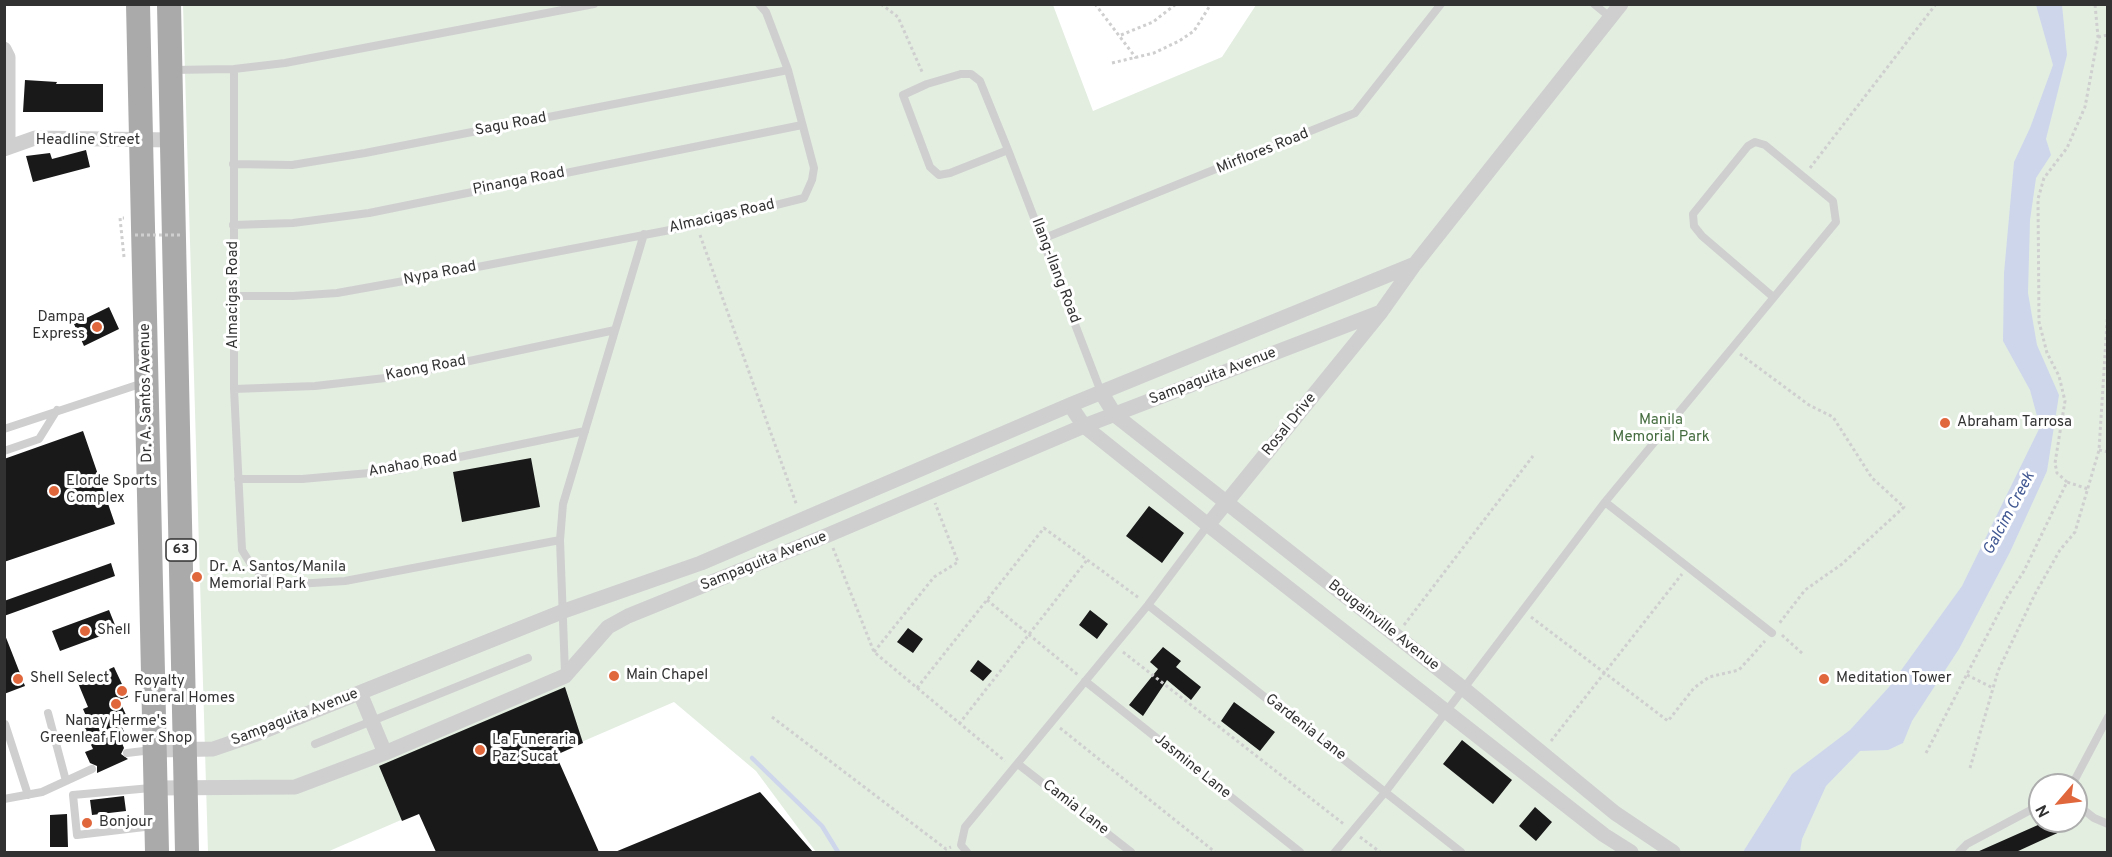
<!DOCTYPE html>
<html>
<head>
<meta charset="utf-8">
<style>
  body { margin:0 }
  #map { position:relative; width:2112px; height:857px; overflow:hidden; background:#fff; font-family:Overpass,sans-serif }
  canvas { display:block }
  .frame { position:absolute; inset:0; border:6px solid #323232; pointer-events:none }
  .north { position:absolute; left:2028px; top:773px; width:60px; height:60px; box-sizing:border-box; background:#fff; border:2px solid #adadad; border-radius:50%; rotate:242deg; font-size:16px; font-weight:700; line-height:24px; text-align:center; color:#323232 }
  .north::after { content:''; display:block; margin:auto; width:21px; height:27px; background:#e0673c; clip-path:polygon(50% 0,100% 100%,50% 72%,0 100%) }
</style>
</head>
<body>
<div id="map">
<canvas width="2112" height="857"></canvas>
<div class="frame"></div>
<div class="north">N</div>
</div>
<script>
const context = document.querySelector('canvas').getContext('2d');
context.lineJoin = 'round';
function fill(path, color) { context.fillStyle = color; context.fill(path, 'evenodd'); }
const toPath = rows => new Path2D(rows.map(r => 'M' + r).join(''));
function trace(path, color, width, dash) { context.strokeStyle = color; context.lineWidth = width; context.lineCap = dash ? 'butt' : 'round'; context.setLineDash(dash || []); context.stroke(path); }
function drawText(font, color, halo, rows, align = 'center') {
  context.font = font + ' Overpass,sans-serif'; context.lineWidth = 6; context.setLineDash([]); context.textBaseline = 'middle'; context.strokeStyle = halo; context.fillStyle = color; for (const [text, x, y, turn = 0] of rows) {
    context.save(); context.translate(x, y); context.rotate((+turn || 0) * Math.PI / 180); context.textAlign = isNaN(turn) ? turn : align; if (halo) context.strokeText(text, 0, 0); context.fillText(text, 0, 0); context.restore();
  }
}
fill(toPath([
  [183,5,1053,5,1093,111,1222,57,1256,5,2107,5,2107,852,816,852,756,771,674,702,327,852,208,852],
  [2040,785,2076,785,2076,821,2040,821]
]), '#e3eee1');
fill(toPath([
  [2036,5,2062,5,2067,55,2046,139,2051,155,2036,178,2030,220,2028,293,2037,345,2059,395,2047,471,2010,552,1959,649,1912,721,1903,743,1888,750,1860,751,1826,786,1802,839,1800,852,1743,852,1792,774,1850,730,1889,687,1962,586,2040,427,2030,390,2003,341,2004,273,2014,162,2030,128,2053,65]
]), '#ced6ec');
trace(toPath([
  [752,758,822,826,838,852]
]), '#ced6ec', 4.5);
fill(toPath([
  [25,80,57,82,56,84,103,84,103,112,23,112],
  [86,150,90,167,33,182,26,156,50,153,52,159],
  [109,307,119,329,84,346,74,324],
  [83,431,115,524,4,562,4,459],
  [531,458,540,507,462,522,453,472],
  [1149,506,1184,533,1162,563,1126,536],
  [111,563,115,576,4,616,4,601],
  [109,610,117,630,60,651,52,631],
  [1090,610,1108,624,1097,639,1079,625],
  [908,628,923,639,913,653,897,642],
  [5,635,25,686,4,694,4,635],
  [1163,647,1181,661,1176,667,1201,687,1191,700,1167,680,1143,716,1129,705,1158,669,1150,662],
  [978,660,992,671,983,681,970,671],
  [114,667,128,697,119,700,127,717,119,721,128,740,122,743,124,748,121,754,128,759,97,773,97,766,90,763,85,752,93,749,83,728,90,725,83,709,88,707,78,683],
  [565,687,583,743,556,755,599,852,436,852,419,814,402,821,379,766],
  [1234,702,1275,732,1260,751,1221,721],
  [1462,740,1512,780,1493,804,1443,764],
  [760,792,813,852,615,852],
  [124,796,126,811,92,815,90,800],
  [1535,807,1552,822,1536,841,1519,826],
  [67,814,68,847,50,847,50,815],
  [2047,821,2060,821,2064,830,2016,852,1977,852]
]), '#191919');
trace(toPath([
  [881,4,898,17,923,74],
  [1095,4,1136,58],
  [1121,35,1153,22,1176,4],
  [2098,37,2108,35],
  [1112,63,1154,53,1179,41,1194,31,1211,4],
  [1810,168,1936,4],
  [700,235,797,506],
  [124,257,120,218,124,218],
  [1740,354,1809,405,1833,417,1872,478,1904,507,1842,564,1805,590,1778,625],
  [2099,450,2108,452],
  [2067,482,2057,473,2055,463,2065,401,2059,376,2047,353,2039,322,2038,199,2044,178,2067,148,2085,107,2098,37,2095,4],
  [833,548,874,652,1005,761],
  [987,600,1078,675],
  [1531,617,1668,721,1694,688,1709,677,1739,670,1765,641],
  [1404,625,1533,456],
  [1782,635,1803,654],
  [874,652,934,577,958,562,935,503],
  [1123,652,1345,825],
  [1967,675,1993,688],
  [917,688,1044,528,1139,598],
  [772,717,946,849,951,847],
  [959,724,1087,560],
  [1060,728,1215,852],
  [1551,741,1682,574],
  [1926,753,2006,599,2024,571,2067,482,2088,489],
  [1970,768,1998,671,2035,594,2060,550,2075,532,2099,450,2108,307],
  [1360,837,1380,852]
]), '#cfcfcf', 3, [3, 3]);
trace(toPath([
  [1594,4,1611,18],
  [234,69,234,389,242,550,252,566,264,577,280,585,345,581,560,540],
  [172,70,234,69,285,63,594,4],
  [961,74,971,74,980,81,1008,150,950,173,939,175,930,167,903,95,927,84,961,74],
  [1008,150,1101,392],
  [233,164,292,165,365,153,788,70],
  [233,225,293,223,369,213,802,125],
  [1042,239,1355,113,1441,4],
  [234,296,293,296,337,293,415,279,696,225,804,198,812,180,814,168,788,70,766,12,759,4],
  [234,389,315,386,394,377,615,330],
  [4,429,143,383],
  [4,451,39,439,57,410],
  [238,479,302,479,392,471,585,431],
  [1605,502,1772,633],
  [1148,605,1461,852],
  [565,673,560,540,563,504,644,234],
  [1085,681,1300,852],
  [48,713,66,781],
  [5,724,28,795],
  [315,744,528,658],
  [127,753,152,750],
  [1018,764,1131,852],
  [2072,785,2108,717],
  [151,788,73,795,77,835,153,826],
  [4,799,42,792,92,769],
  [2076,804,2094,818,2108,824],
  [967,852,961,845,965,827,1148,605,1208,525],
  [1335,852,1386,791,1605,502,1836,222,1833,201,1765,145,1755,142,1748,146,1693,214,1694,226,1702,236,1772,296],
  [1959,852,1967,844,2040,805]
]), '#cfcfcf', 8);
trace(toPath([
  [4,49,8,57,8,147],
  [4,149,35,138,172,140],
  [1101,392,1115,415,1464,689,1615,813,1673,852],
  [1070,405,1084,426,1208,525,1604,835,1631,852],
  [1208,525,1381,312,1415,264,1621,4],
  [360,693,385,753],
  [154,750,213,749,254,735,564,611,701,563,1070,405,1415,264],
  [156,788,295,787,385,753,565,676,608,627,628,616,828,535,1084,426,1381,312]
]), '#cfcfcf', 15);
trace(toPath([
  [138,4,157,852],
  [169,4,187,852]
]), '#aaa', 24);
trace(toPath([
  [135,235,181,235]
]), '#cfcfcf', 3, [3, 3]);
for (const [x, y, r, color] of [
  [97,327,6,"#e0673c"],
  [1945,423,6,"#e0673c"],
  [54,491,6,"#e0673c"],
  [197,577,6,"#e0673c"],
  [85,631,6,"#e0673c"],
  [614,676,6,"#e0673c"],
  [18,679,6,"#e0673c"],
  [1824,679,6,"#e0673c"],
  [122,691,6,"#e0673c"],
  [116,704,6,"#e0673c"],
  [480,750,6,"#e0673c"],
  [87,823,6,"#e0673c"]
]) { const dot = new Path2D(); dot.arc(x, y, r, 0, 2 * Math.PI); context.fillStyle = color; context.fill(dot); trace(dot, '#fff', 2); }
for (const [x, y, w] of [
  [181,550,30]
]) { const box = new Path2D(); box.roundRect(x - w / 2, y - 11, w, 22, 4.5); context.fillStyle = '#fff'; context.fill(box); trace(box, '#323232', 1.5); }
drawText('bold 14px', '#323232', null, [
  ["63",181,550]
]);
drawText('15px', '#323232', '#fff', [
  ["Sagu Road",511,125,-11],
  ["Headline Street",88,141],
  ["Mirflores Road",1263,152,-22],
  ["Pinanga Road",519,182,-11],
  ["Almacigas Road",722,217,-13],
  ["Ilang-Ilang Road",1055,271,69],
  ["Nypa Road",440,274,-11],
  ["Almacigas Road",234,295,-90],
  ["Kaong Road",426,369,-11],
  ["Sampaguita Avenue",1213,377,-21],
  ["Dr. A. Santos Avenue",147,393,-91],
  ["Rosal Drive",1290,425,-51],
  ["Anahao Road",413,465,-10],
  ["Sampaguita Avenue",764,562,-22],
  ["Bougainville Avenue",1383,626,38],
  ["Sampaguita Avenue",295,718,-21],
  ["Gardenia Lane",1305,728,38],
  ["Jasmine Lane",1192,767,39],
  ["Camia Lane",1075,808,38]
]);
drawText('15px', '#323232', '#fff', [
  ["Dampa",85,318,"right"],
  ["Express",85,335,"right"],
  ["Abraham Tarrosa",1957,423],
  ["Elorde Sports",66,482],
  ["Complex",66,499],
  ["Dr. A. Santos/Manila",209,568],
  ["Memorial Park",209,585],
  ["Shell",97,631],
  ["Main Chapel",626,676],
  ["Shell Select",30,679],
  ["Meditation Tower",1836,679],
  ["Royalty",134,682],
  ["Funeral Homes",134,699],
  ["Nanay Herme's",116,722,"center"],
  ["Greenleaf Flower Shop",116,739,"center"],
  ["La Funeraria",492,741],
  ["Paz Sucat",492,758],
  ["Bonjour",99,823]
], 'left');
drawText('15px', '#466d40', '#fff', [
  ["Manila",1661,421],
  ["Memorial Park",1661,438]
]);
drawText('italic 16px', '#415892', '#fff', [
  ["Galcim Creek",2010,514,-62]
]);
</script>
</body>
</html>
